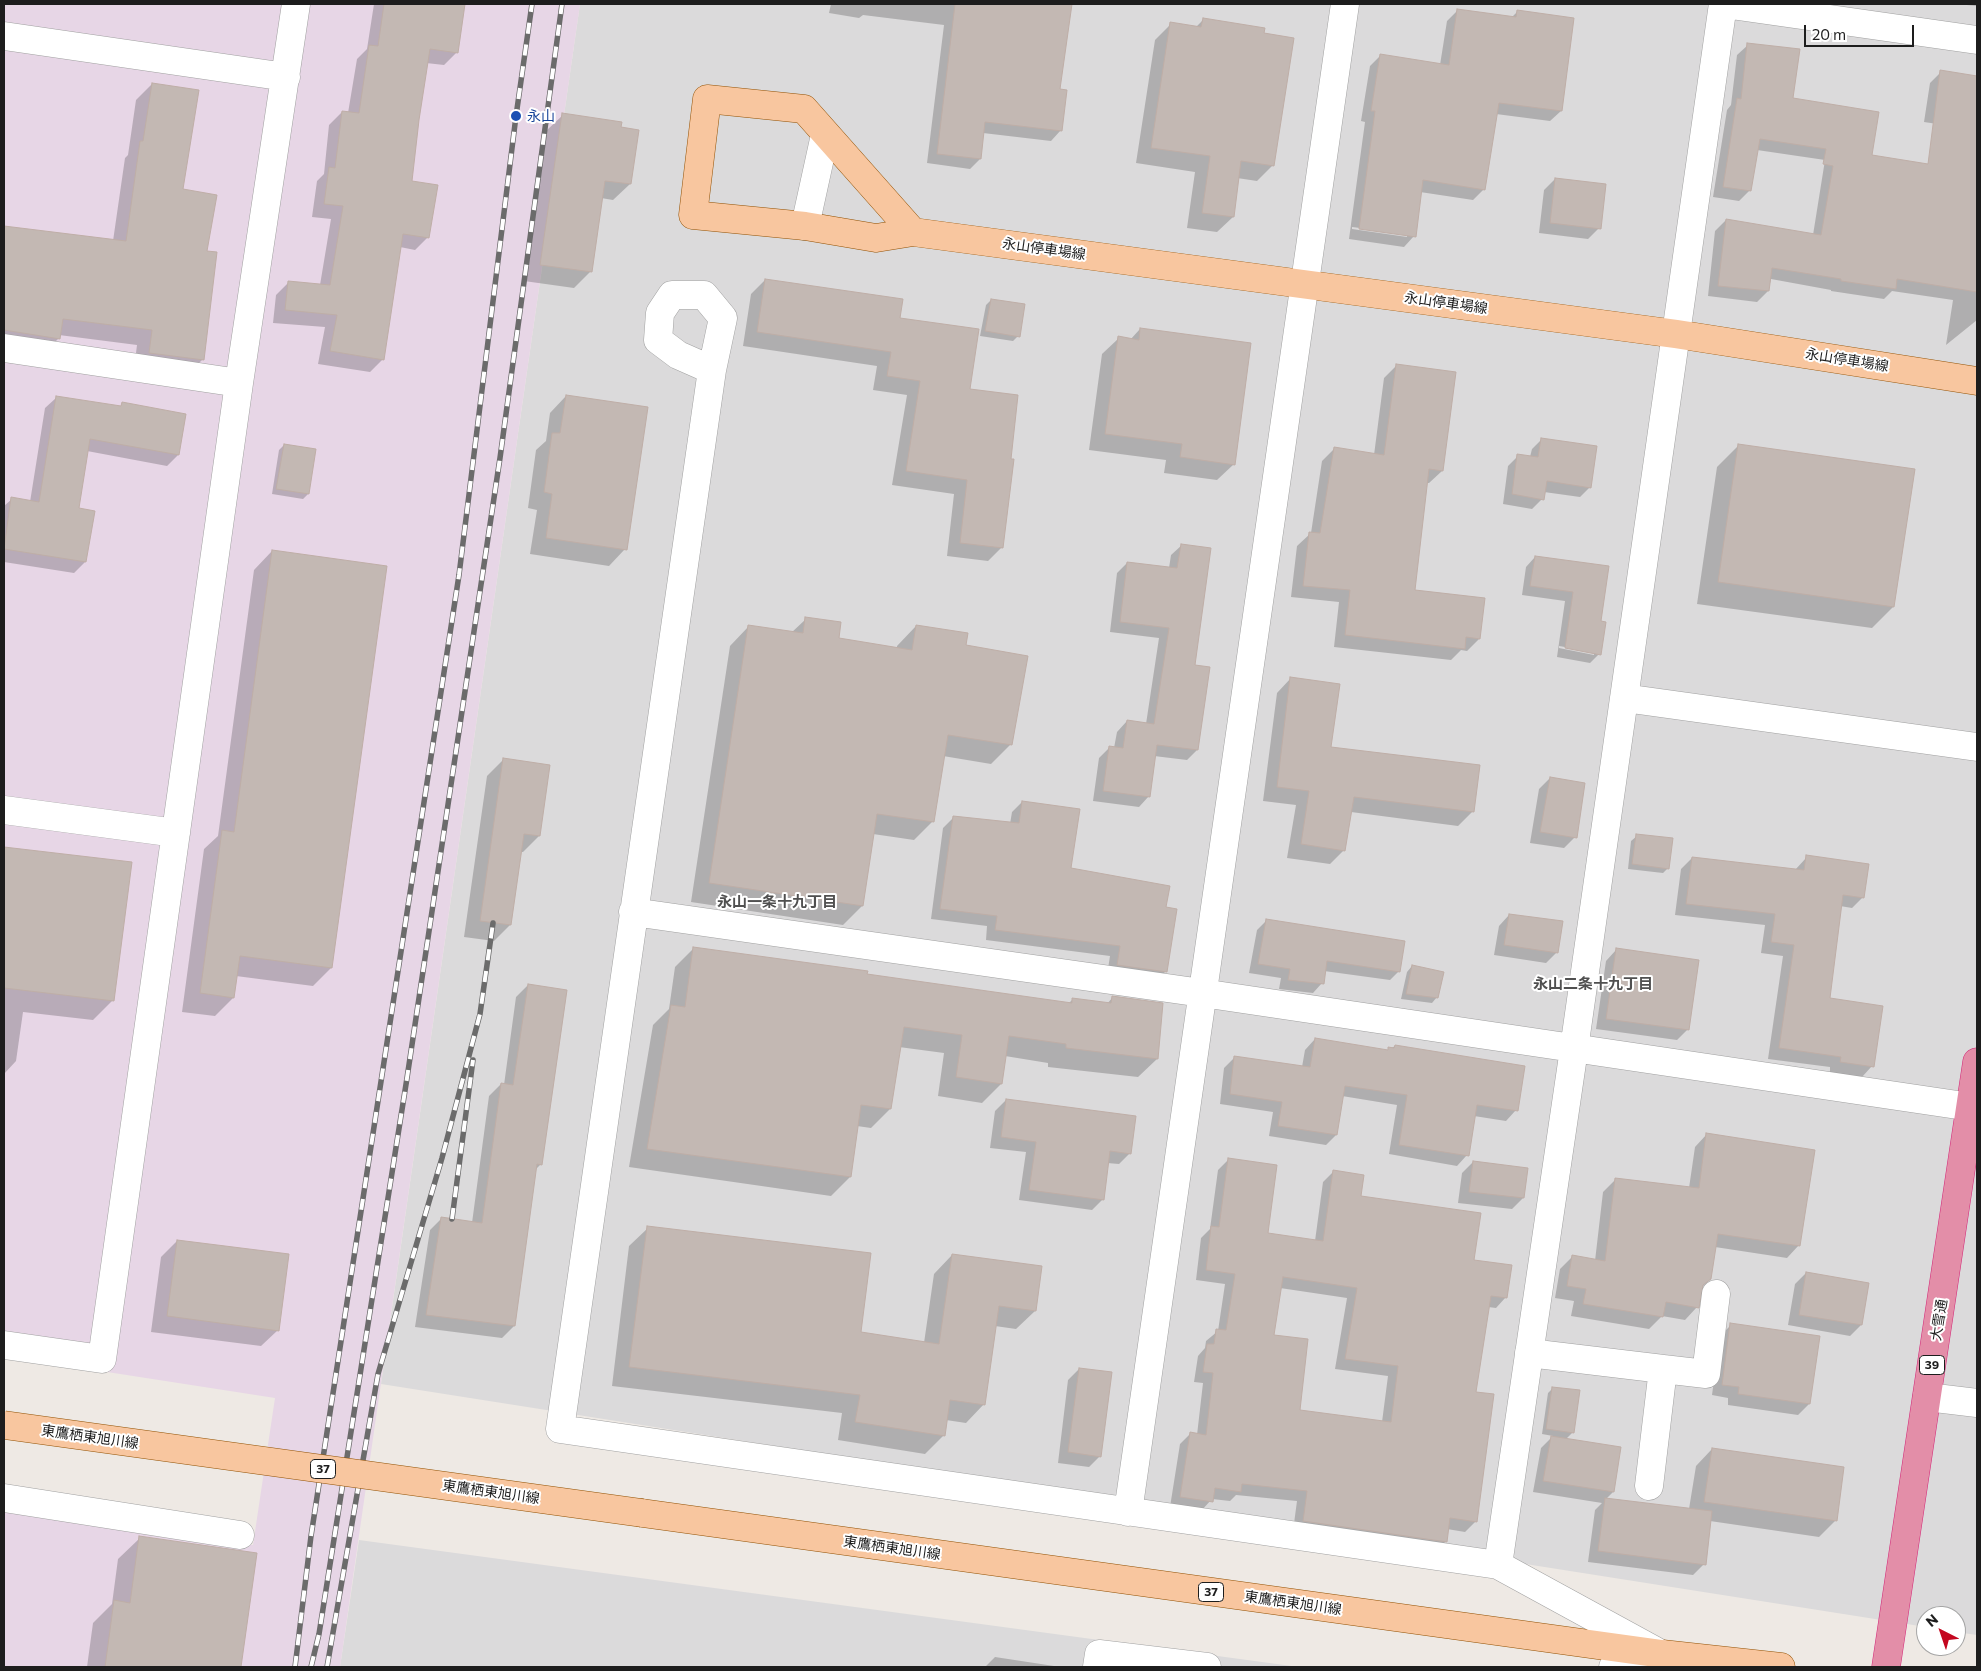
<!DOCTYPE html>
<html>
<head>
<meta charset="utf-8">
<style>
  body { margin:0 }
  #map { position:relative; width:1981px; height:1671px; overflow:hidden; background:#eee9e4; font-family:Commissioner,sans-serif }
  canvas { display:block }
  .frame { position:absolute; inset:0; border:5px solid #1d1d1d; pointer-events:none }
  .north { position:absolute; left:1916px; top:1606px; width:50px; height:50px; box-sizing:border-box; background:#fff; border:1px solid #a5a5a5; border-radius:50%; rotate:319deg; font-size:14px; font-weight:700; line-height:20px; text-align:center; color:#1d1d1d }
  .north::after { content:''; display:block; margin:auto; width:18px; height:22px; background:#c4071f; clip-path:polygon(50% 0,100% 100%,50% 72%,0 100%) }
  .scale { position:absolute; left:1804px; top:25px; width:110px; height:22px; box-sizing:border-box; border:2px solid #1d1d1d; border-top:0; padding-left:6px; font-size:15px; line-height:18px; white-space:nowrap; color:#1d1d1d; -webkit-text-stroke:4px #fff; paint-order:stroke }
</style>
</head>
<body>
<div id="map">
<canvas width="1981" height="1671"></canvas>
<div class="frame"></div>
<div class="north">N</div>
<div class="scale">20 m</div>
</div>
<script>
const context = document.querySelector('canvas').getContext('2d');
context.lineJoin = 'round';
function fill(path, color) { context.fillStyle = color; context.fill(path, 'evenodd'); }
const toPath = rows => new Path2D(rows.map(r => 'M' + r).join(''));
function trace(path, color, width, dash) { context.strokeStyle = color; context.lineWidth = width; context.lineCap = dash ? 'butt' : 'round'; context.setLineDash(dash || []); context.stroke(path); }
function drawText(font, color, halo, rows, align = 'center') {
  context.font = font + ' Commissioner,"Noto Sans JP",sans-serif'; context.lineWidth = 4; context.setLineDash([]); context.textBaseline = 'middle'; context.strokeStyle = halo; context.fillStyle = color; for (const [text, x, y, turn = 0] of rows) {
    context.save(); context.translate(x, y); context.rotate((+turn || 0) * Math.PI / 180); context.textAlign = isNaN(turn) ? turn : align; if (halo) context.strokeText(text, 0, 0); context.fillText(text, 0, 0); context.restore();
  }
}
fill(toPath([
  [580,4,1977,4,1977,1635,1956,1632,1956,1616,1926,1616,1926,1627,381,1384],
  [359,1540,1299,1667,340,1667]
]), '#dbdadb');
fill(toPath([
  [4,4,580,4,340,1667,4,1667,4,1510,253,1545,275,1398,4,1356]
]), '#e7d6e6');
fill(toPath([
  [374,4,464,4,457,52,444,65,426,63,411,182,428,237,415,250,400,247,383,359,370,372,318,364,325,327,273,323,276,295,289,282,320,285,331,219,312,217,317,181,324,174,329,125,342,112,348,113,357,59,367,49],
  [831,4,1071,4,1058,90,1061,130,1051,141,983,133,980,159,970,169,927,163,944,25,863,15,859,18,829,13],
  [1956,4,1977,4,1977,6],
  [1458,10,1511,18,1517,12,1561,111,1550,121,1496,114,1484,189,1473,200,1420,192,1414,236,1404,247,1349,239,1365,122,1361,121,1370,66,1380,56,1440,65,1447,21],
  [1352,227,1407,234,1407,237,1352,229],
  [1203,20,1273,165,1257,181,1237,178,1233,217,1217,232,1187,228,1195,172,1136,163,1155,40,1171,24,1196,27],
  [1748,45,1792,99,1838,151,1977,174,1977,320,1946,345,1953,300,1892,291,1884,299,1831,291,1831,290,1771,279,1768,291,1757,302,1708,296,1715,231,1726,220,1813,235,1825,160,1757,150,1750,190,1739,201,1713,197,1727,110,1731,105,1737,55],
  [1941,72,1977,77,1977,130,1924,122,1930,83],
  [152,84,182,190,206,252,203,359,187,375,134,369,137,345,59,335,59,338,43,354,4,348,4,227,113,241,125,158,128,155,136,100],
  [563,115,630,184,613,200,601,198,591,271,574,288,524,281,546,131],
  [1555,179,1599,228,1588,239,1539,233,1544,190],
  [765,280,899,319,969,390,1002,547,988,561,947,556,954,494,892,485,907,395,873,390,877,366,743,346,751,294],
  [991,300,1018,336,1013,341,980,336,986,305],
  [1140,329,1234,464,1217,480,1164,473,1166,460,1089,450,1102,354,1119,338,1130,340],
  [1396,366,1442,471,1429,483,1426,483,1413,591,1479,639,1467,651,1461,650,1451,660,1334,647,1339,602,1291,597,1297,546,1311,533,1322,461,1335,448,1374,455,1384,378],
  [566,396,625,549,609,566,530,554,537,510,528,508,536,450,546,441,550,413],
  [56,398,185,415,178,455,167,466,87,451,78,509,85,562,74,573,4,562,4,506,12,499,30,502,45,408],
  [1542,439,1590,487,1580,497,1544,492,1542,499,1532,509,1503,504,1508,466,1518,456,1530,457,1532,449],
  [284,445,308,494,303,499,272,494,279,450],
  [1739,445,1893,607,1872,628,1697,604,1717,467],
  [1182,545,1193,666,1197,750,1187,760,1154,756,1149,796,1139,807,1093,801,1099,758,1109,748,1114,748,1117,732,1127,721,1146,724,1159,638,1110,632,1117,573,1127,563,1169,568,1171,555],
  [272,551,331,968,313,986,236,976,233,998,215,1016,182,1012,204,849,218,836,254,570],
  [1535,557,1608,567,1600,622,1599,654,1590,663,1557,657,1565,601,1522,595,1526,567],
  [1559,646,1594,652,1594,655,1559,648],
  [806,619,837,639,897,648,897,646,916,626,965,646,1027,657,1010,745,991,764,943,756,933,821,914,840,873,834,862,906,843,925,691,902,730,646,749,626,791,633],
  [1291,678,1330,748,1473,811,1458,826,1351,812,1344,850,1330,864,1287,858,1296,805,1263,801,1277,693],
  [503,760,539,836,523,852,520,852,510,925,494,941,464,937,487,776],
  [1550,778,1575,837,1564,848,1530,843,1539,789],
  [1022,802,1070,869,1165,972,1155,982,1107,975,1110,956,986,940,987,926,931,919,943,828,954,817,1010,824,1012,812],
  [1637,836,1668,868,1663,873,1628,869,1631,841],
  [4,848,130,863,113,1000,93,1020,23,1012,16,1061,4,1074],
  [1807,857,1863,897,1852,908,1840,906,1828,999,1872,1066,1862,1077,1830,1073,1830,1067,1768,1059,1783,956,1761,953,1765,925,1675,915,1681,869,1692,858,1795,870],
  [1509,915,1557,952,1546,963,1494,955,1499,926],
  [1266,921,1399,971,1390,980,1324,971,1322,983,1313,993,1279,989,1281,978,1249,973,1257,930],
  [694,948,866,975,1068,1004,1073,999,1107,1004,1113,997,1157,1059,1138,1077,1048,1067,1048,1063,1005,1056,1001,1084,982,1103,938,1096,944,1053,899,1047,890,1109,871,1128,857,1126,850,1177,831,1196,629,1167,653,1025,669,1009,675,967],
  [1616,950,1688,1029,1677,1040,1596,1029,1606,961],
  [1412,966,1437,997,1432,1003,1401,999,1407,972],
  [528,985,541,1164,534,1171,514,1326,502,1338,415,1327,430,1230,442,1218,472,1223,489,1096,501,1084,504,1085,516,997],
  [1315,1039,1386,1051,1395,1046,1516,1110,1506,1121,1474,1116,1467,1155,1457,1166,1389,1154,1397,1105,1342,1096,1336,1135,1326,1145,1269,1136,1273,1112,1220,1104,1224,1068,1234,1058,1302,1067,1305,1050],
  [1006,1100,1130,1153,1119,1164,1107,1163,1103,1199,1092,1210,1019,1200,1026,1152,990,1148,995,1111],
  [1707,1134,1799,1245,1787,1258,1715,1247,1710,1279,1702,1287,1697,1307,1685,1320,1662,1316,1649,1329,1571,1316,1574,1301,1555,1298,1560,1269,1572,1257,1595,1261,1603,1192,1616,1179,1689,1188,1695,1147],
  [1228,1160,1266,1234,1315,1241,1323,1182,1333,1172,1360,1197,1473,1261,1506,1297,1496,1308,1488,1307,1475,1393,1476,1521,1465,1532,1447,1529,1446,1541,1435,1552,1293,1531,1297,1501,1236,1495,1230,1501,1212,1499,1201,1511,1170,1507,1180,1444,1190,1434,1197,1435,1203,1383,1194,1382,1198,1356,1205,1348,1206,1341,1218,1331,1225,1284,1196,1280,1201,1238,1210,1229,1218,1170],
  [1280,1288,1347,1298,1335,1369,1388,1376,1382,1422,1298,1411,1272,1337],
  [1473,1162,1527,1169,1523,1198,1512,1209,1458,1203,1462,1173],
  [648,1228,860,1333,924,1343,934,1274,952,1255,1035,1311,1016,1329,995,1326,984,1404,966,1423,946,1420,944,1435,925,1454,838,1440,842,1413,612,1386,629,1246],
  [177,1241,278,1330,261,1346,151,1332,161,1257],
  [1806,1273,1861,1325,1850,1336,1788,1325,1795,1284],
  [1731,1325,1819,1337,1809,1404,1798,1415,1728,1405,1728,1398,1712,1395,1720,1336],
  [1079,1369,1100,1456,1089,1467,1058,1463,1068,1380],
  [1553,1388,1572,1433,1566,1439,1613,1492,1606,1499,1689,1509,1696,1466,1712,1449,1835,1521,1819,1537,1710,1521,1704,1564,1693,1575,1588,1562,1595,1510,1602,1503,1533,1492,1541,1448,1553,1436,1542,1434,1548,1393],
  [140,1538,256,1554,240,1667,87,1667,93,1623,112,1604,118,1559],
  [995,1657,1054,1666,985,1667]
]), '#0003');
const building = toPath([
  [384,4,465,4,458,53,430,49,419,120,412,181,438,185,429,238,403,234,384,360,330,351,337,315,285,310,288,281,330,285,343,206,324,204,329,167,335,168,342,111,359,113,369,45,378,46,384,4],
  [955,4,1072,4,1060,89,1067,90,1062,131,985,122,981,159,937,154,955,4],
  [1457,9,1516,17,1517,10,1574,18,1562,111,1499,103,1485,190,1423,180,1416,237,1359,229,1375,111,1371,111,1380,54,1449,65,1457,9],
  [1203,18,1265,28,1264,33,1294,38,1274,166,1241,161,1234,217,1202,213,1210,156,1151,148,1170,22,1201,27,1203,18],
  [1747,43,1800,49,1793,98,1879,112,1872,155,1928,164,1940,70,1977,76,1977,292,1897,279,1896,289,1841,281,1841,279,1772,268,1769,291,1718,286,1726,219,1821,235,1833,166,1823,164,1826,149,1760,139,1751,191,1723,187,1737,98,1741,99,1747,43],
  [152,83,199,90,183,189,217,195,207,251,217,252,204,360,149,353,152,330,63,319,60,339,4,330,4,226,126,241,140,141,143,141,152,83],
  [562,113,622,122,621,127,639,130,631,184,605,181,592,272,540,265,562,113],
  [1555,178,1606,184,1601,229,1550,223,1555,178],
  [765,279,903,299,900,318,979,329,970,389,1018,395,1011,459,1014,459,1003,548,960,543,967,480,906,471,920,381,887,376,891,352,757,332,765,279],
  [991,299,1025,304,1020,337,985,331,991,299],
  [1140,328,1251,343,1235,465,1180,457,1182,444,1105,434,1118,336,1139,340,1140,328],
  [1396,364,1456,372,1443,471,1429,469,1415,590,1485,598,1480,639,1466,637,1465,649,1345,635,1350,590,1303,586,1309,532,1320,533,1334,447,1384,455,1396,364],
  [566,395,648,407,627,550,546,538,552,494,544,492,552,433,560,433,566,395],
  [56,396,121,406,122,402,186,414,179,455,90,439,79,508,95,511,86,562,4,549,11,497,39,502,56,396],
  [1541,438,1597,446,1591,488,1547,481,1544,500,1512,494,1517,454,1538,457,1541,438],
  [284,444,316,449,309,494,276,489,284,444],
  [1738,444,1915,469,1894,607,1718,582,1738,444],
  [1181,544,1211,548,1195,665,1210,667,1198,750,1157,745,1150,797,1103,791,1109,746,1123,748,1127,720,1154,724,1169,628,1120,622,1127,562,1177,568,1181,544],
  [272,550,387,566,332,968,240,956,234,998,200,993,222,830,234,832,272,550],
  [1535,556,1609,566,1601,621,1606,622,1601,655,1565,648,1573,592,1530,586,1535,556],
  [805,617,841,622,839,638,912,650,916,625,968,633,966,645,1028,656,1012,745,948,735,934,822,877,814,863,906,709,883,748,625,803,633,805,617],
  [1290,677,1340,684,1331,747,1480,765,1474,812,1354,797,1345,851,1301,844,1309,791,1277,787,1290,677],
  [503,758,550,765,540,836,524,834,511,925,480,921,503,758],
  [1550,777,1585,783,1577,838,1540,832,1550,777],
  [1022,801,1080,809,1071,868,1170,886,1166,907,1177,909,1167,972,1117,965,1120,946,995,930,997,916,940,909,953,816,1019,823,1022,801],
  [1636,834,1673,838,1669,869,1632,864,1636,834],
  [4,847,132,862,114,1001,4,988,4,847],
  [1806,855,1869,864,1864,898,1843,895,1830,998,1883,1006,1874,1067,1840,1062,1841,1057,1779,1048,1794,945,1771,942,1775,914,1686,904,1692,857,1804,870,1806,855],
  [1509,914,1563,921,1558,953,1504,945,1509,914],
  [1266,919,1405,941,1400,972,1327,961,1324,984,1288,980,1290,969,1258,964,1266,919],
  [693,947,868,971,867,974,1072,1003,1072,998,1111,1003,1112,996,1163,1003,1158,1059,1066,1048,1066,1044,1009,1036,1002,1084,956,1077,962,1035,904,1027,891,1109,861,1105,851,1177,647,1149,671,1005,685,1007,693,947],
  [1616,948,1699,960,1689,1030,1606,1019,1616,948],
  [1412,965,1444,972,1438,998,1406,994,1412,965],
  [528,984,567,990,542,1165,537,1164,515,1326,426,1315,441,1217,482,1223,501,1083,513,1085,528,984],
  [1315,1038,1388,1050,1388,1047,1394,1048,1395,1045,1525,1066,1518,1111,1477,1105,1469,1156,1399,1145,1407,1095,1345,1086,1337,1135,1278,1126,1282,1102,1230,1094,1234,1056,1310,1067,1315,1038],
  [1006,1099,1136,1116,1131,1154,1110,1151,1104,1200,1029,1190,1036,1142,1001,1137,1006,1099],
  [1706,1133,1815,1150,1800,1246,1718,1234,1711,1279,1703,1285,1699,1308,1666,1302,1663,1317,1583,1304,1586,1289,1567,1286,1572,1255,1605,1261,1615,1178,1699,1188,1706,1133],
  [1228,1158,1277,1165,1268,1233,1323,1241,1333,1170,1364,1175,1361,1196,1481,1213,1474,1260,1512,1265,1507,1298,1491,1296,1476,1392,1494,1394,1477,1522,1450,1518,1447,1542,1303,1521,1307,1491,1242,1484,1241,1492,1215,1488,1213,1502,1180,1497,1190,1432,1206,1435,1213,1373,1203,1372,1207,1344,1214,1344,1216,1329,1226,1330,1235,1274,1206,1270,1211,1226,1219,1227,1228,1158],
  [1283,1277,1357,1288,1345,1359,1398,1366,1391,1422,1300,1410,1308,1339,1274,1335,1283,1277],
  [1473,1161,1528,1168,1524,1198,1469,1192,1473,1161],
  [647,1226,871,1253,861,1332,939,1344,952,1254,1042,1266,1036,1311,999,1306,985,1405,950,1400,945,1436,855,1422,860,1395,629,1367,647,1226],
  [177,1240,289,1254,279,1331,167,1316,177,1240],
  [1806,1272,1869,1283,1862,1325,1799,1315,1806,1272],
  [1730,1323,1820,1336,1810,1404,1738,1394,1739,1387,1722,1385,1730,1323],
  [1079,1368,1112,1372,1101,1457,1068,1452,1079,1368],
  [1552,1387,1580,1390,1574,1433,1546,1429,1552,1387],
  [1551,1436,1621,1447,1614,1492,1543,1481,1551,1436],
  [1712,1448,1844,1467,1837,1521,1704,1502,1712,1448],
  [1605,1498,1712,1511,1706,1565,1598,1551,1605,1498],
  [139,1536,257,1553,241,1667,105,1667,114,1600,130,1603,139,1536]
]);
fill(building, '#c3b8b3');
trace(building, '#bfaea7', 1);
const minor = toPath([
  [1724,4,1977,40],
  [4,36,286,77],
  [805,226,825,135],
  [4,348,239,383],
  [712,370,723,318,704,295,672,295,660,313,658,340,678,355,712,370,560,1429,1498,1565,1661,1654],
  [1624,698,1977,747],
  [4,810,176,833],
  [633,912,1202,993,1971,1107],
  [4,1345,102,1359,239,383,296,4],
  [1529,1353,1663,1369,1649,1486],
  [1663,1369,1706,1374,1716,1294],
  [1927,1397,1977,1403],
  [4,1498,240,1535],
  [1128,1512,1345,4],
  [1498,1565,1574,1049,1723,4],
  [1097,1667,1099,1654,1207,1667],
  [1613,1667,1662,1654]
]);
const major = toPath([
  [913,232,804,109,707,99,693,215,805,226,876,238,913,232,1676,334,1977,381],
  [642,1513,1662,1654,1781,1667]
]);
const highway = toPath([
  [1886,1667,1977,1062]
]);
trace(minor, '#a1a1a1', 29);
trace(major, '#925205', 29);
trace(highway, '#d32a79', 29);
trace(minor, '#fff', 28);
trace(major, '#f8c69f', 28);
trace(highway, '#e38ea8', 28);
const rail = toPath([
  [452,1219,473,1060],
  [295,1667,311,1536,459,575,516,116,532,4],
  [311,1667,319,1634,407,1078,500,458,562,4],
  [327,1667,378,1374,442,1158,480,1014,493,923]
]);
trace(rail, '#6b6b6b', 5.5);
trace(rail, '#fff', 4, [11]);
const majorBridge = toPath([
  [4,1425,642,1513]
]);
trace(majorBridge, '#925205', 29, []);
trace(majorBridge, '#f8c69f', 28);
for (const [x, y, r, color] of [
  [516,116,6,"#1a4fb4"]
]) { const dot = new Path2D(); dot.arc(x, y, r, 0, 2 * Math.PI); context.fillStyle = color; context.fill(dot); trace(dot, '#fff', 2); }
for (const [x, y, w] of [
  [1932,1365,25],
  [323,1469,25],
  [1211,1592,25]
]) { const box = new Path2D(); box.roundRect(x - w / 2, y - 9.5, w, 19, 4); context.fillStyle = '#fff'; context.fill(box); trace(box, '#1d1d1d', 1); }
drawText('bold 12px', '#1d1d1d', null, [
  ["39",1932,1365],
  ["37",323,1469],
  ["37",1211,1592]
]);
drawText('14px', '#164399', '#fff', [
  ["永山",527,116]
], 'left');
drawText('14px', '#1d1d1d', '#fff', [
  ["永山停車場線",1044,249,8],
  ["永山停車場線",1446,303,8],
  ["永山停車場線",1847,360,9],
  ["大雪通",1939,1320,-81],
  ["東鷹栖東旭川線",90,1437,8],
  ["東鷹栖東旭川線",491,1492,8],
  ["東鷹栖東旭川線",892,1548,8],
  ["東鷹栖東旭川線",1293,1603,8]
]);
drawText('bold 15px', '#505050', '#fff', [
  ["永山一条十九丁目",777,902],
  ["永山二条十九丁目",1593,984]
]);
</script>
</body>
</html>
